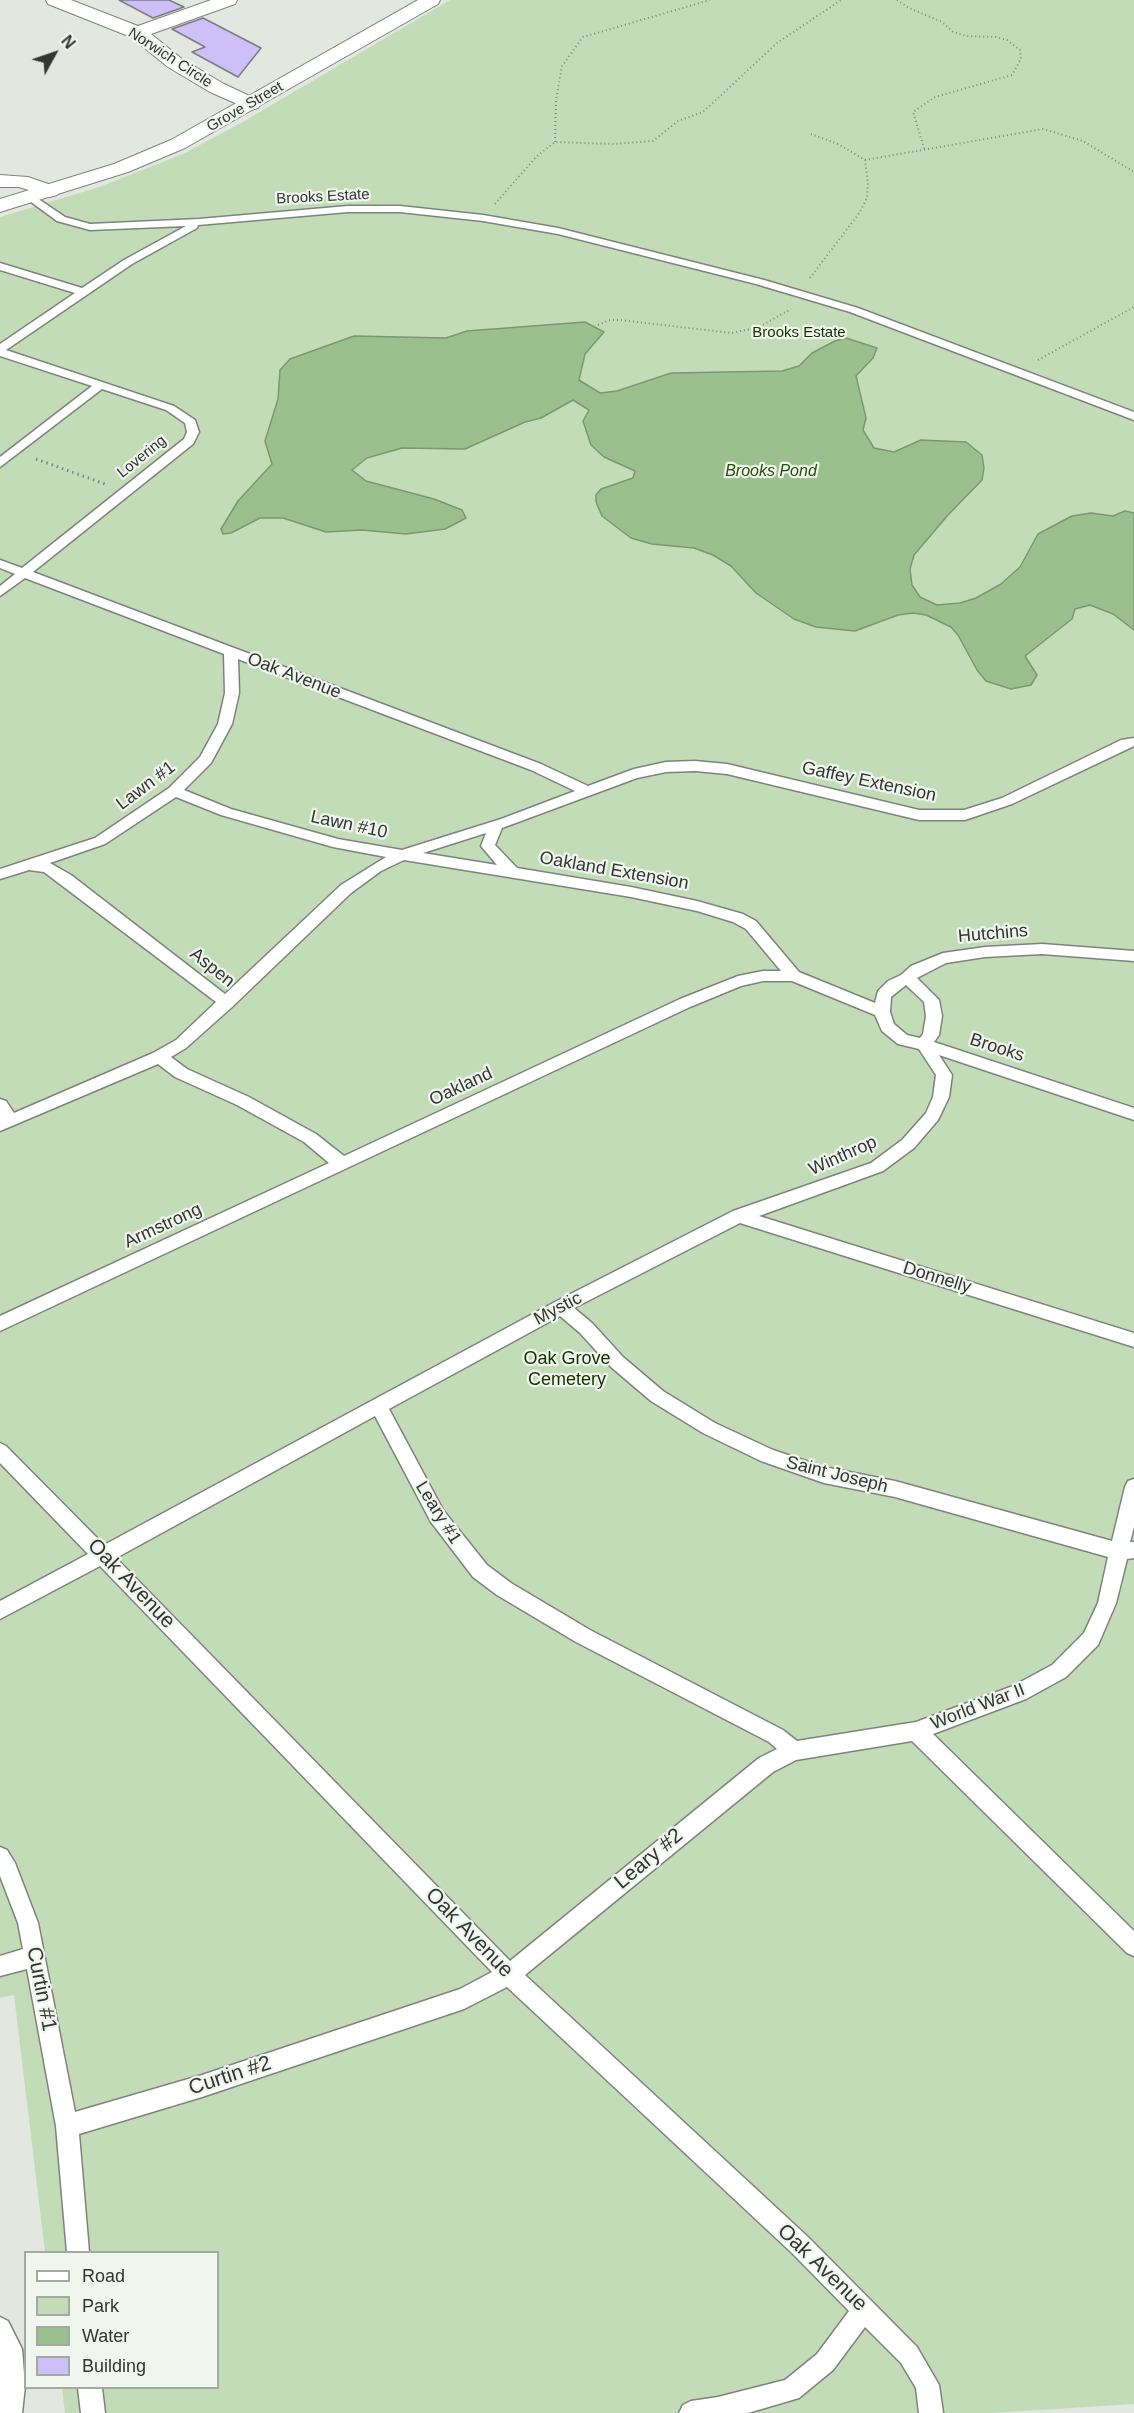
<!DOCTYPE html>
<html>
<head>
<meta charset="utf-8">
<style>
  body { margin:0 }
  #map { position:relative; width:1134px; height:2413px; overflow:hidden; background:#e2e7e0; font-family:Helvetica,sans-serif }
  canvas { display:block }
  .legend { position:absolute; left:24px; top:2251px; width:195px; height:138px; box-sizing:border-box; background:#f0f5ee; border:2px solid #a5a9a4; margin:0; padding:8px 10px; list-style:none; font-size:18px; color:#343634 }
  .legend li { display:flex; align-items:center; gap:12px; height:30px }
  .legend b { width:30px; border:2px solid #a5a9a4 }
  .north { position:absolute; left:24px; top:24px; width:60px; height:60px; -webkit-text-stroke:4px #f0f5ee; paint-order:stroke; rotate:50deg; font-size:16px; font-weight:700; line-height:24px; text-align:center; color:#343634 }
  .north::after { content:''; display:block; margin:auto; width:21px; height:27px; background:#343634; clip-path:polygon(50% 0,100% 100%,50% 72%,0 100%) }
</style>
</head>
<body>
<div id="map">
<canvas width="1134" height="2413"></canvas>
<ul class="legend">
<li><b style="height:8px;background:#fff"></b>Road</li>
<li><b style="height:16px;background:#c3dcb8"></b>Park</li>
<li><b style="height:16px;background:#9cc08d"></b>Water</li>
<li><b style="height:16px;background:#cdc0f8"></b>Building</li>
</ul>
<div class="north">N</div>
</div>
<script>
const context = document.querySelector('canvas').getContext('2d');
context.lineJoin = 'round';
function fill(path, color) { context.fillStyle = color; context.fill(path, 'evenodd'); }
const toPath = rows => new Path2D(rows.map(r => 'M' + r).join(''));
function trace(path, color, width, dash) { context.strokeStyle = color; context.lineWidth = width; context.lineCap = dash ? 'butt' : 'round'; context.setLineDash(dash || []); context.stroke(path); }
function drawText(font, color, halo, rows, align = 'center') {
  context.font = font + ' Helvetica,sans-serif'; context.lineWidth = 4.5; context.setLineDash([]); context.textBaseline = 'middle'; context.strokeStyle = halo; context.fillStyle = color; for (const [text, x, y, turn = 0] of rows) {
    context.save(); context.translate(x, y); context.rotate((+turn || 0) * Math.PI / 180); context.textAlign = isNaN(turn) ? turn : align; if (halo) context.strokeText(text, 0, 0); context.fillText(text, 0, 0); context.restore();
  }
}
fill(toPath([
  [450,0,1134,0,1134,2404,991,2413,65,2413,62,2388,218,2388,218,2252,45,2252,14,1995,0,1998,0,217,99,187,183,154,241,123]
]), '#c3dcb8');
const water = toPath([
  [585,322,604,332,585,354,579,380,600,393,617,391,671,373,782,371,799,366,812,353,835,341,846,338,877,348,873,358,856,376,866,418,863,430,874,448,894,452,921,440,966,442,982,455,984,468,982,480,948,515,914,555,910,569,912,585,920,597,937,605,960,603,976,598,1001,584,1020,567,1038,534,1072,516,1091,513,1113,516,1125,511,1134,513,1134,630,1113,614,1090,605,1075,609,1072,619,1025,656,1037,675,1031,685,1011,689,986,681,977,670,958,635,951,627,926,615,913,613,898,615,855,631,816,627,794,619,756,593,731,566,713,555,694,548,652,544,631,538,602,516,596,502,596,495,601,489,633,478,635,471,604,457,591,445,583,421,589,410,573,400,541,418,525,422,465,449,402,448,367,458,352,470,366,481,434,499,462,510,466,518,445,529,406,534,362,530,326,532,283,518,260,518,231,533,223,534,221,529,238,501,272,464,265,441,278,399,280,370,290,359,354,336,446,338,467,331,585,322]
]);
fill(water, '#9cc08d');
trace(water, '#7d9772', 1.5);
const building = toPath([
  [119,0,169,0,184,7,153,18,119,0],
  [203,18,261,48,238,77,192,52,205,47,172,29,203,18]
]);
fill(building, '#cdc0f8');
trace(building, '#7d7c82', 1.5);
const service = toPath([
  [31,194,65,217,90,224,199,219,348,206,400,206,483,215,558,228,764,280,858,308,1134,412,1134,420,850,312,756,284,558,234,483,221,400,212,348,212,198,225,197,228,132,264,6,350,174,406,195,420,199,432,193,444,33,572,541,764,588,786,634,769,666,762,695,761,727,764,919,810,964,810,1002,798,1121,740,1134,738,1134,746,1012,804,965,820,919,820,727,774,695,771,666,772,637,778,502,828,495,845,517,868,631,887,697,901,743,914,756,921,799,972,875,1003,878,991,888,981,901,975,911,966,943,953,985,947,1042,944,1134,951,1134,961,1042,954,985,957,946,963,917,978,939,1000,942,1016,939,1035,934,1042,1134,1108,1134,1120,939,1055,952,1075,949,1097,938,1120,914,1148,883,1171,759,1216,1134,1333,1134,1347,740,1223,574,1308,592,1323,623,1357,663,1391,715,1423,773,1450,824,1467,895,1481,1112,1541,1125,1487,1128,1481,1134,1479,1134,1527,1130,1542,1134,1542,1134,1558,1127,1559,1116,1603,1098,1645,1066,1677,1026,1699,933,1734,1134,1931,1134,1956,1127,1953,912,1741,796,1760,773,1772,525,1975,808,2237,917,2347,939,2385,943,2413,919,2413,916,2388,901,2363,865,2327,833,2370,799,2398,748,2413,679,2413,683,2405,691,2401,718,2397,785,2380,817,2354,849,2311,792,2253,507,1987,464,2009,202,2097,79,2134,89,2252,67,2252,56,2126,27,1969,0,1976,0,1956,23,1949,18,1923,0,1876,0,1847,7,1850,15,1863,38,1923,75,2112,202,2075,460,1989,492,1972,100,1566,0,1619,0,1601,88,1554,0,1463,0,1443,6,1446,104,1545,555,1302,733,1211,871,1163,902,1140,926,1113,933,1097,936,1075,919,1049,898,1044,882,1031,875,1015,792,981,763,981,741,986,690,1007,0,1331,0,1316,329,1163,304,1142,237,1105,175,1077,158,1064,0,1131,0,1099,6,1101,14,1113,153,1053,176,1040,216,1002,44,872,29,870,0,879,0,869,95,838,169,788,200,757,218,724,225,693,224,654,25,578,0,596,0,586,15,574,0,568,0,560,22,568,184,439,187,432,185,423,166,410,102,389,0,467,0,457,92,386,0,356,0,344,75,293,0,270,0,263,82,288,124,260,186,226,90,230,57,221,27,199,27,195,31,194],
  [238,659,531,770,575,791,501,819,402,850,338,839,231,809,184,790,211,763,232,724,239,693,238,659],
  [176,797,221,815,333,847,386,857,341,885,225,994,71,875,50,863,105,844,176,797],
  [486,833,481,846,497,865,423,853,486,833],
  [404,860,631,897,697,911,733,922,746,929,781,971,763,971,738,976,680,999,344,1156,316,1134,249,1097,187,1069,171,1057,186,1048,232,1007,351,893,381,871,404,860],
  [906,985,924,1002,926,1016,923,1034,920,1038,907,1035,894,1024,890,1012,891,997,906,985],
  [560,1316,580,1333,611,1367,651,1401,703,1433,761,1461,824,1483,895,1497,1108,1557,1098,1603,1084,1633,1052,1665,1013,1686,916,1722,797,1741,783,1730,590,1630,511,1583,487,1565,443,1510,389,1409,560,1316],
  [375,1416,431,1522,473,1577,497,1595,576,1642,769,1742,777,1749,759,1758,510,1961,116,1558,375,1416],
  [0,2317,8,2321,22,2349,25,2386,22,2413,0,2413,0,2317],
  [78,2388,102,2388,105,2413,81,2413,78,2388]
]);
const minor = toPath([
  [46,0,71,0,138,26,211,0,237,0,235,4,151,34,182,59,224,84,258,100,261,104,258,108,251,110,210,92,168,67,131,37,48,4,46,0],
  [0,175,28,177,57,187,60,191,57,195,50,197,19,187,0,187,0,175]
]);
const tertiary = toPath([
  [418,0,440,0,438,4,185,148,128,172,0,212,0,199,114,164,171,140,418,0]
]);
trace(service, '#7e837d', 3);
trace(minor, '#7e837d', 2);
trace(tertiary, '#7e837d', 2);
trace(toPath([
  [897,0,909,8,942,22,953,32,966,36,996,37,1007,40,1020,50,1021,59,1012,75,935,97,913,112,925,151],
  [555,142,556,100,562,66,583,37,710,0],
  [865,160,1043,129,1083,141,1134,172],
  [495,204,536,157,555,142,614,144,653,141,678,121,703,112,777,43,841,0],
  [810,278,860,212,867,198,868,183,865,160,838,144,811,134],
  [598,325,610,320,620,320,732,333,759,327,791,309],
  [1038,360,1134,307]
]), '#838782', 2, [1, 3]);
trace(toPath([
  [36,459,105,484]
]), '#838782', 3, [1.5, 4]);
fill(service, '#fff');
fill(minor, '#fff');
fill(tertiary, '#fff');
drawText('15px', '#343634', '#f0f5ee', [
  ["Norwich Circle",170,58,33],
  ["Grove Street",245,107,-30],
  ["Brooks Estate",323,197,-3],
  ["Lovering",142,457,-39]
]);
drawText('15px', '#123300', '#f0f5ee', [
  ["Brooks Estate",799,333]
]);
drawText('italic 16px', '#245008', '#f0f5ee', [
  ["Brooks Pond",771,472]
]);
drawText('18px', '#343634', '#f0f5ee', [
  ["Oak Avenue",294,676,21],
  ["Gaffey Extension",869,782,12],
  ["Lawn #1",146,786,-37],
  ["Lawn #10",349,825,12],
  ["Oakland Extension",614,871,10],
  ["Hutchins",993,934,-5],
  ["Aspen",212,968,39],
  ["Brooks",997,1048,18],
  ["Oakland",461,1087,-25],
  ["Winthrop",843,1156,-24],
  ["Armstrong",163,1226,-25],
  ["Donnelly",937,1278,17],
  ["Mystic",558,1309,-28],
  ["Saint Joseph",837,1475,14],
  ["Leary #1",438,1513,58],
  ["World War II",978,1707,-21]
]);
drawText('18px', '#123300', '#f0f5ee', [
  ["Oak Grove",567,1359],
  ["Cemetery",567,1380]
]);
drawText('21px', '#343634', '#f0f5ee', [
  ["Oak Avenue",131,1584,46],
  ["Leary #2",649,1859,-40],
  ["Oak Avenue",469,1933,46],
  ["Curtin #1",41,1989,79],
  ["Curtin #2",230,2076,-18],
  ["Oak Avenue",822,2268,44]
]);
</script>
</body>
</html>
